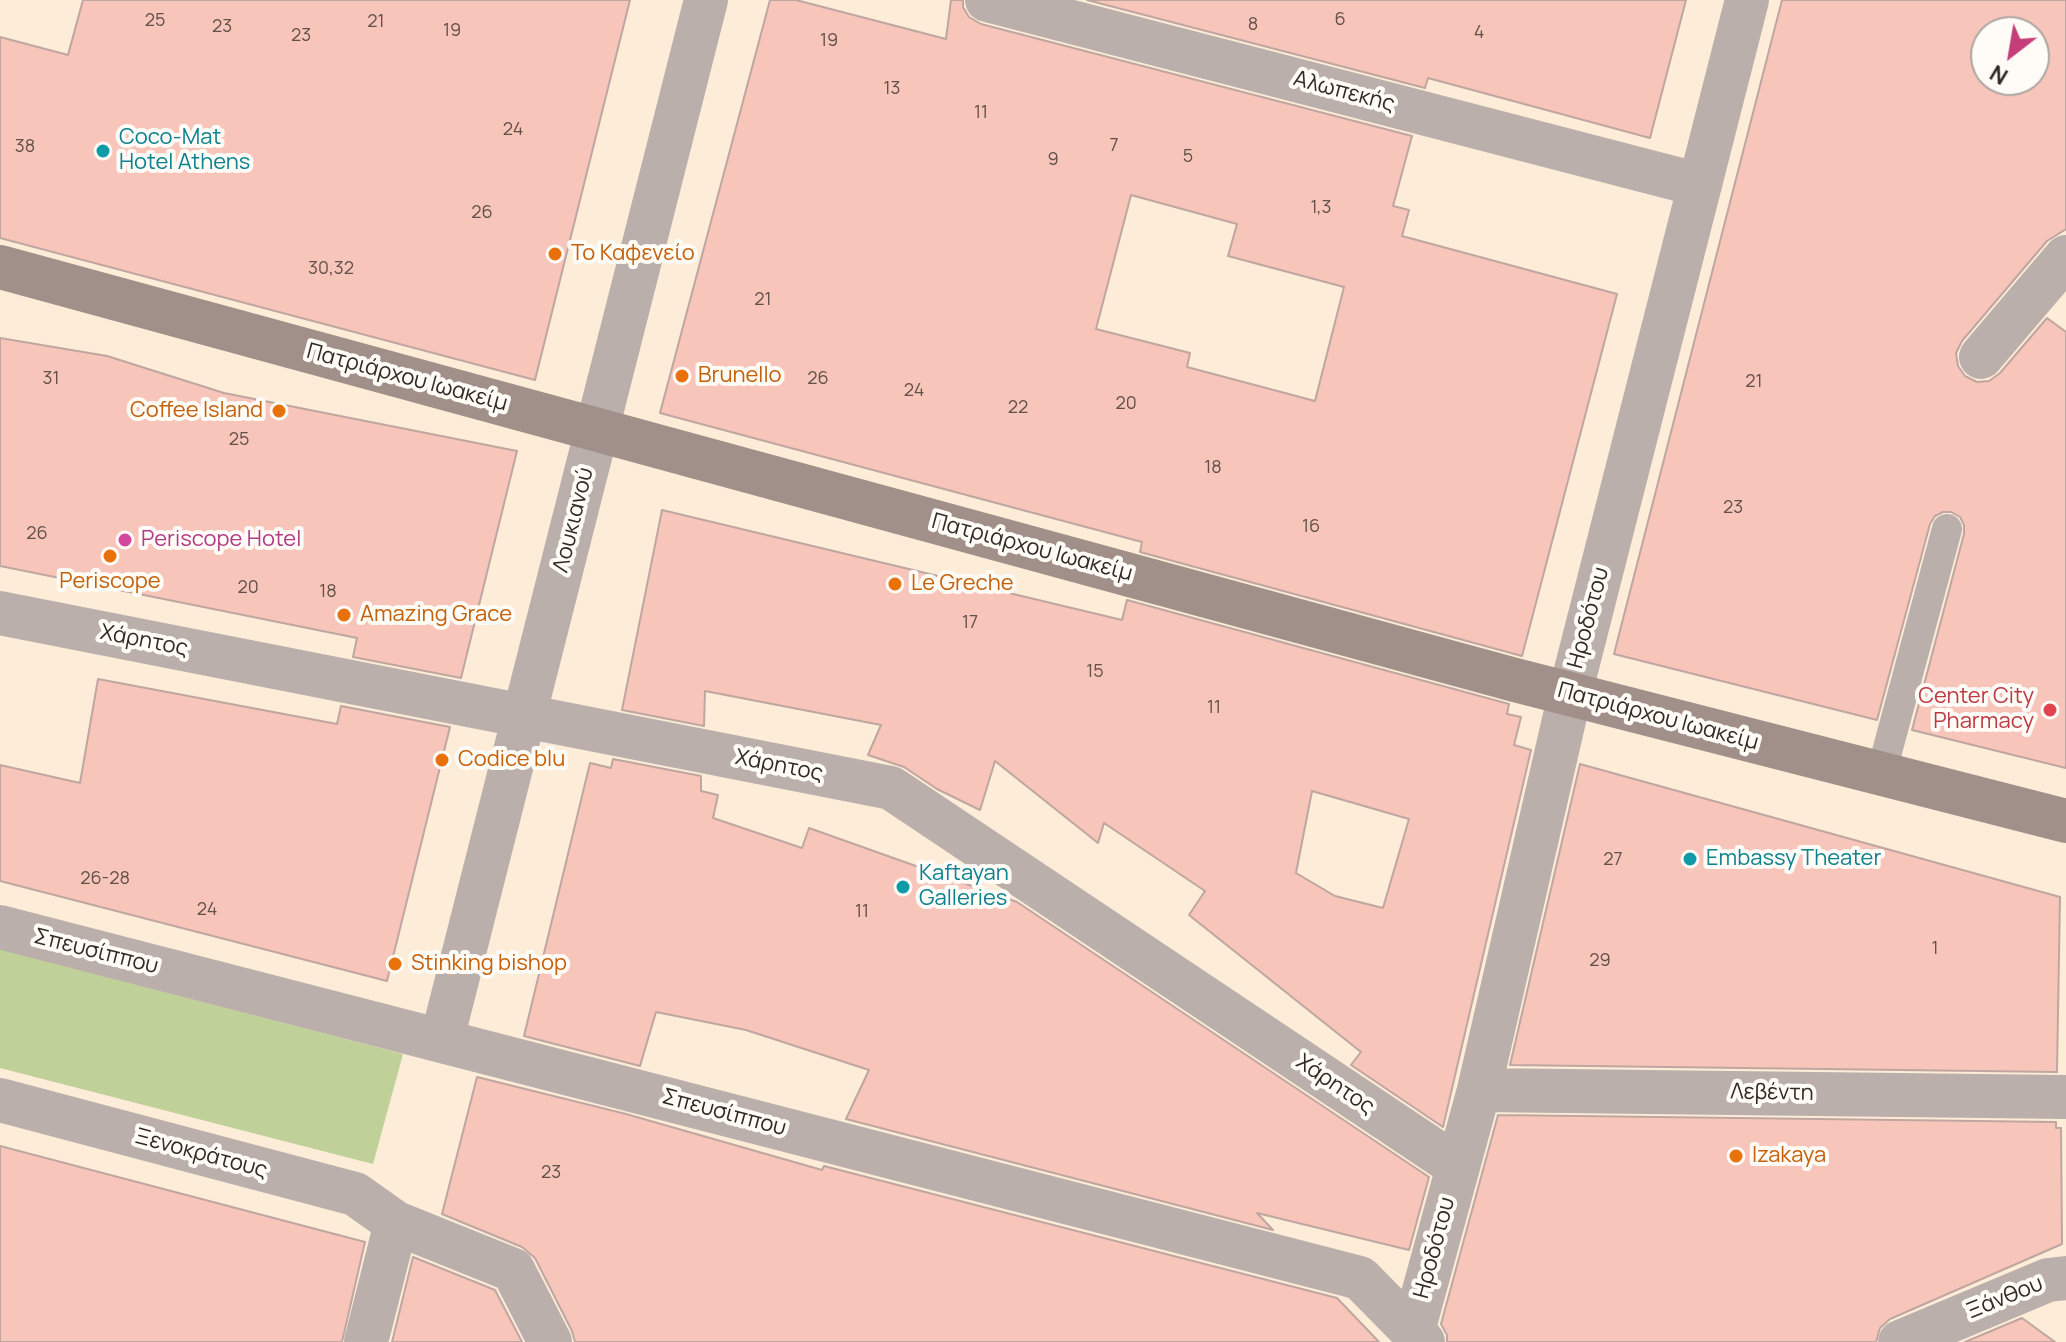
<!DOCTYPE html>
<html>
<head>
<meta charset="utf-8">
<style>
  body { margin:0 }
  #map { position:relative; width:2066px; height:1342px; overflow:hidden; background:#fcecd8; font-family:Manrope,sans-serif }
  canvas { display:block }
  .north { position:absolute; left:1970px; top:16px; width:80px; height:80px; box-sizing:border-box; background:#fffbf7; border:2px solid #aca7a2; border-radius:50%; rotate:211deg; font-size:22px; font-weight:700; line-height:32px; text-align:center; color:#302a23 }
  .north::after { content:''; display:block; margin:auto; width:28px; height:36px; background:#c63e79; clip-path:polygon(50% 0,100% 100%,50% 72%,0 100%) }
</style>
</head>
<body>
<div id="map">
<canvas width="2066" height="1342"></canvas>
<div class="north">N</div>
</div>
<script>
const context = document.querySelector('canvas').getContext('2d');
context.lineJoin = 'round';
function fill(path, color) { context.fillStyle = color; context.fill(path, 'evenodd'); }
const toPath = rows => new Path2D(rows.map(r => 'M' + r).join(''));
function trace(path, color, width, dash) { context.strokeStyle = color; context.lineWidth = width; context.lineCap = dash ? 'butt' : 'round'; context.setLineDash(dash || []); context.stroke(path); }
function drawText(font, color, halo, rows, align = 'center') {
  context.font = font + ' Manrope,sans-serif'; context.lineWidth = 8; context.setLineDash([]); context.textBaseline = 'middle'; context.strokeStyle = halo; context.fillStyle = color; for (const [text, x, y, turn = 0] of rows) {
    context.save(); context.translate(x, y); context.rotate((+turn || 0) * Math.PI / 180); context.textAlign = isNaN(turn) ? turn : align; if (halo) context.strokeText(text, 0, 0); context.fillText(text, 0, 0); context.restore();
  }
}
fill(toPath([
  [0,949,403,1054,373,1164,0,1068]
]), '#bfd098');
const building = toPath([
  [83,0,630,0,535,380,0,238,0,37,68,55,83,0],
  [770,0,796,0,946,39,951,0,963,0,963,7,969,17,981,24,1412,136,1393,206,1409,210,1402,236,1617,294,1522,656,1140,552,1142,542,660,413,770,0],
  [1131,195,1237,224,1228,256,1344,287,1315,401,1187,367,1190,353,1096,329,1131,195],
  [1087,0,1686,0,1650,138,1428,78,1425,88,1087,0],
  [1782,0,2066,0,2066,229,2047,241,1962,341,1956,353,1958,366,1965,376,1977,382,1989,381,2000,373,2047,318,2066,332,2066,768,1912,730,1964,534,1964,525,1960,517,1951,512,1943,512,1935,516,1930,524,1877,720,1614,654,1782,0],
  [1986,32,2034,32,2034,80,1986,80,1986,32],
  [0,338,107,356,224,393,517,451,461,678,353,657,357,638,0,566,0,338],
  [662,510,1122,620,1127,600,1509,704,1507,714,1521,717,1514,745,1531,750,1443,1127,1351,1065,1361,1052,1189,915,1205,891,1104,823,1098,843,995,761,980,810,937,789,904,767,868,755,881,725,705,691,704,726,622,710,662,510],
  [1312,791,1409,819,1383,908,1335,896,1296,873,1312,791],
  [98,679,337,724,341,706,450,727,387,981,0,881,0,765,80,783,98,679],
  [613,759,701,776,701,791,718,795,713,818,802,848,809,828,1017,902,1429,1177,1409,1250,1257,1213,1273,1230,846,1119,869,1070,746,1030,656,1012,640,1066,524,1036,590,763,611,768,613,759],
  [1580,764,2060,897,2057,1072,1510,1065,1580,764],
  [477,1077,626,1114,822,1170,824,1166,1337,1298,1379,1342,575,1342,572,1331,535,1258,522,1247,442,1214,477,1077],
  [1498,1115,2056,1122,2056,1128,2061,1128,2062,1244,1890,1319,1880,1328,1876,1342,1447,1342,1447,1335,1441,1324,1498,1115],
  [0,1146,365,1242,342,1342,0,1342,0,1146],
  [413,1257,495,1290,522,1342,392,1342,413,1257],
  [2022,1318,2055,1342,1965,1342,2022,1318]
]);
fill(building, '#f8c5ba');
trace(building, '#bfa6a0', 2);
trace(toPath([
  [1881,774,1947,529]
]), '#baafaa', 30);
trace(toPath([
  [987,0,1700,185],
  [1981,357,2066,257],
  [0,613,891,788,1457,1166],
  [0,927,1360,1278,1423,1342],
  [442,1039,706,0],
  [1479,1090,2066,1097],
  [0,1100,355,1194,396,1223,513,1270,550,1342],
  [1413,1331,1479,1090,1570,694,1747,0],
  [366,1342,396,1223],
  [1900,1342,2048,1280,2066,1278]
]), '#baafaa', 44);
trace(toPath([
  [0,267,1515,680,2066,821]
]), '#a09089', 44);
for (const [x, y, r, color] of [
  [103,151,8,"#0f9aa8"],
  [555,254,8,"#e8710a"],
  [682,376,8,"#e8710a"],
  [279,411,8,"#e8710a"],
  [125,540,8,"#d1479c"],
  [110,556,8,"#e8710a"],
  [895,584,8,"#e8710a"],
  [344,615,8,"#e8710a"],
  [2050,710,8,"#e0444e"],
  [442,760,8,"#e8710a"],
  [1690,859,8,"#0f9aa8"],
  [903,887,8,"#0f9aa8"],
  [395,964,8,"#e8710a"],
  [1736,1156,8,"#e8710a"]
]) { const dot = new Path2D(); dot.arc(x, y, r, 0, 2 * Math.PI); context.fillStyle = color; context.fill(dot); trace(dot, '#fffbf7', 3); }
drawText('18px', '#625149', null, [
  ["6",1340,20],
  ["25",155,21],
  ["21",376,22],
  ["8",1253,25],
  ["23",222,27],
  ["19",452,31],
  ["4",1479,33],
  ["23",301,36],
  ["19",829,41],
  ["13",892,89],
  ["11",981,113],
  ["24",513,130],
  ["7",1114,146],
  ["38",25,147],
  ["5",1188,157],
  ["9",1053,160],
  ["1,3",1321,208],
  ["26",482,213],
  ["30,32",331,269],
  ["21",763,300],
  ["31",51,379],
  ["26",818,379],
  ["21",1754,382],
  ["24",914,391],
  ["20",1126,404],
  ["22",1018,408],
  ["25",239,440],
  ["18",1213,468],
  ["23",1733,508],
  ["16",1311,527],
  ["26",37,534],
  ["20",248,588],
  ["18",328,592],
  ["17",970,623],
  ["15",1095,672],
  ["11",1214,708],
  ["27",1613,860],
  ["26-28",105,879],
  ["24",207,910],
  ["11",862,912],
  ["1",1935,949],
  ["29",1600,961],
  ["23",551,1173]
]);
drawText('22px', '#302a23', '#fffbf7', [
  ["Αλωπεκής",1344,92,15],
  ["Πατριάρχου Ιωακείμ",407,378,15],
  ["Λουκιανού",574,520,-76],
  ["Πατριάρχου Ιωακείμ",1032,548,15],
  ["Ηροδότου",1589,618,-75],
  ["Χάρητος",144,641,11],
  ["Πατριάρχου Ιωακείμ",1658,717,15],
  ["Χάρητος",779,766,11],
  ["Σπευσίππου",96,952,14],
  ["Χάρητος",1335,1085,34],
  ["Λεβέντη",1772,1093,1],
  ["Σπευσίππου",724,1113,15],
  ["Ξενοκράτους",201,1154,15],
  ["Ηροδότου",1435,1248,-75],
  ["Ξάνθου",2005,1298,-22]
]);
drawText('22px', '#0d838f', '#fffbf7', [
  ["Coco-Mat",119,138],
  ["Hotel Athens",119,163],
  ["Embassy Theater",1706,859],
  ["Kaftayan",919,874],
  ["Galleries",919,899]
], 'left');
drawText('22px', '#c56008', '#fffbf7', [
  ["Το Καφενείο",571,254],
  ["Brunello",698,376],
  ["Coffee Island",263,411,"right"],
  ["Periscope",110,582,"center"],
  ["Le Greche",911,584],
  ["Amazing Grace",360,615],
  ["Codice blu",458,760],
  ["Stinking bishop",411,964],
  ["Izakaya",1752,1156]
], 'left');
drawText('22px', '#b23c85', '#fffbf7', [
  ["Periscope Hotel",141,540]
], 'left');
drawText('22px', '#be3a42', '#fffbf7', [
  ["Center City",2034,697],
  ["Pharmacy",2034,722]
], 'right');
</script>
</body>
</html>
